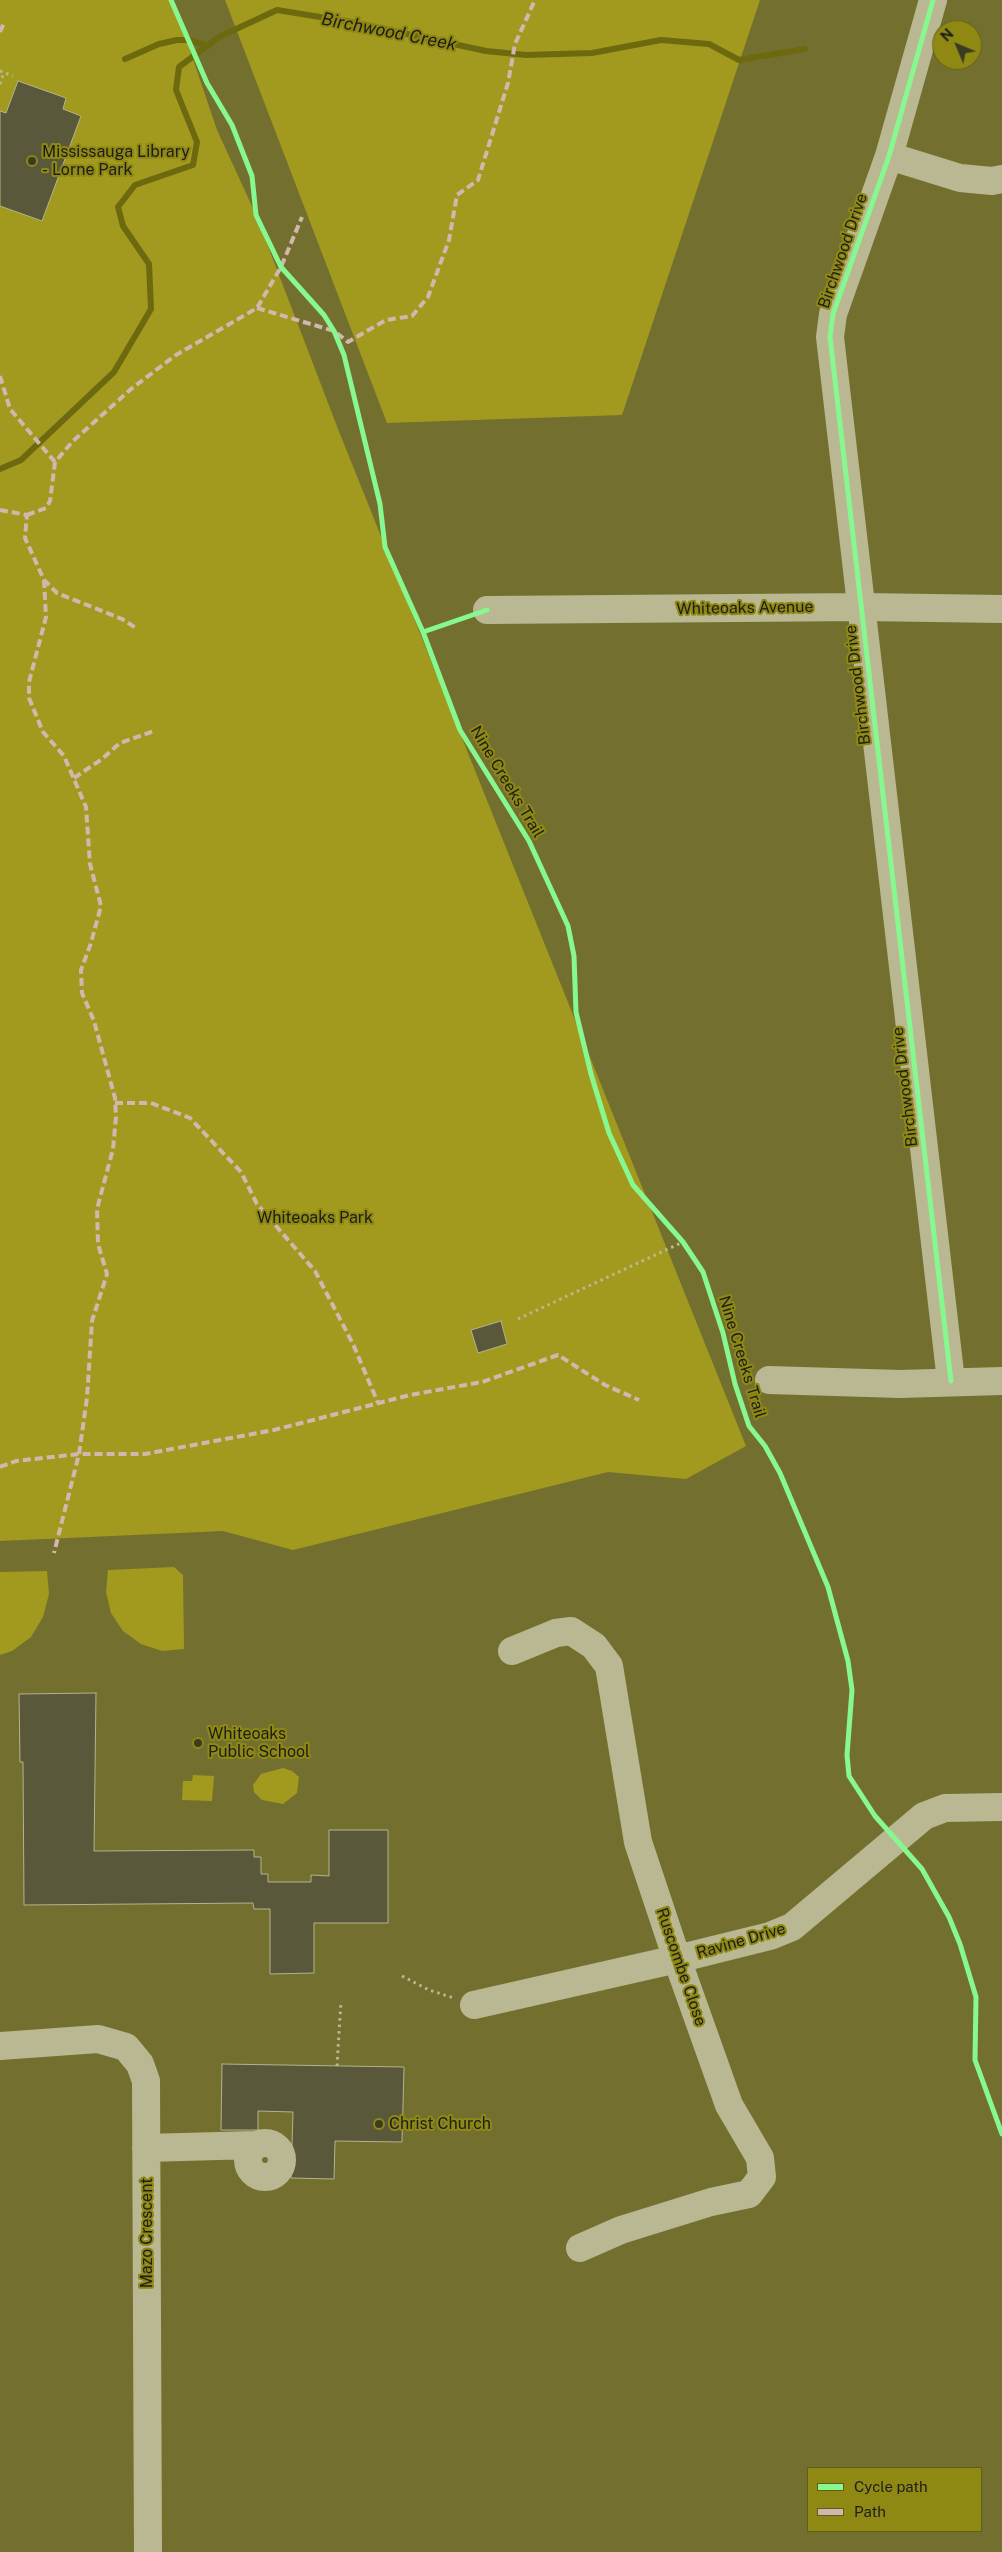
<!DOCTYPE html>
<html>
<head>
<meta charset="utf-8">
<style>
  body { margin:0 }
  #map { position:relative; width:1002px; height:2552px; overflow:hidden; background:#73702f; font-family:"Public Sans",sans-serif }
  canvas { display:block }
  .legend { position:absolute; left:807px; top:2467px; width:175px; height:65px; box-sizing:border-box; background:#8f8913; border:1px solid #615e17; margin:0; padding:6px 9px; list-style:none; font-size:15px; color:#1d1d1d }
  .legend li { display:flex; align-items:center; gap:10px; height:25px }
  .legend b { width:25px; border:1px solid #615e17 }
  .north { position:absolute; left:932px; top:20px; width:50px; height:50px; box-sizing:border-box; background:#8f8913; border:1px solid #615e17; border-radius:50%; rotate:315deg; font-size:14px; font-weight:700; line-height:20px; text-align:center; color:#1d1d1d }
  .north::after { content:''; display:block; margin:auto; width:18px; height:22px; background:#3b3a23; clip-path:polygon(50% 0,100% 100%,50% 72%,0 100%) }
</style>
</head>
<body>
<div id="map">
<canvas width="1002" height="2552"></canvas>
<ul class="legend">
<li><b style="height:6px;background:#87f88f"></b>Cycle path</li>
<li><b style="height:6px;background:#d1b7ad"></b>Path</li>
</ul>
<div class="north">N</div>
</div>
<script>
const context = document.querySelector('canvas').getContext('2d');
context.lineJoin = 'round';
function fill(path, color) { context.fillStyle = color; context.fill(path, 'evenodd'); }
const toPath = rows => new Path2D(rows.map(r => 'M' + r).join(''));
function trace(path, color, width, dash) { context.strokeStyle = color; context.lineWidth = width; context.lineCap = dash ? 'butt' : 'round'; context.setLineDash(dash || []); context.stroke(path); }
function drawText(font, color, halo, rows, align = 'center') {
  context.font = font + ' "Public Sans",sans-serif'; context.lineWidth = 4; context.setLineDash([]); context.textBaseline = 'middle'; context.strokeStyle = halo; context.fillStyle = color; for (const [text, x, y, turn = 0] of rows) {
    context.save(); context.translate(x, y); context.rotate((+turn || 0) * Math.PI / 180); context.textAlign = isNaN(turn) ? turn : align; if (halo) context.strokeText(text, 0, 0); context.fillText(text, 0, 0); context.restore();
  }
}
fill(toPath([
  [0,0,173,0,217,130,256,215,338,429,746,1446,686,1479,608,1472,293,1550,223,1531,0,1541],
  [225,0,760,0,622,415,387,423],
  [174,1567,183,1575,184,1649,162,1651,141,1644,123,1631,111,1613,106,1592,108,1570],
  [47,1571,49,1594,43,1617,31,1637,12,1651,0,1655,0,1572],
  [283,1768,292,1771,299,1777,297,1793,283,1804,262,1800,254,1792,253,1785,261,1774],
  [193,1775,214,1776,212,1801,182,1800,183,1781,192,1781]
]), '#a29a1e');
trace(toPath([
  [125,59,159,44,177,40,190,40,208,46],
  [0,469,21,460,114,372,151,309,149,264,123,226,118,207,135,185,193,165,197,142,176,90,179,67,219,37,277,10,351,22,486,51,526,55,592,53,661,40,709,44,739,60,805,49]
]), '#6d690f', 6);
const building = toPath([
  [18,81,66,98,63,109,81,116,42,221,0,206,0,111,6,113,18,81],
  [501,1321,507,1344,478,1353,471,1330,501,1321],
  [96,1693,94,1851,254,1850,254,1857,261,1857,261,1874,268,1874,268,1882,311,1882,311,1875,329,1876,329,1830,388,1830,388,1923,314,1923,314,1973,270,1974,270,1909,254,1909,253,1903,24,1905,23,1762,20,1762,19,1694,96,1693],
  [222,2064,404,2067,402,2142,335,2141,334,2179,291,2178,293,2112,258,2111,258,2130,221,2130,222,2064]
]);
fill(building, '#5a583a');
trace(building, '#b4b38b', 1);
trace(toPath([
  [0,71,13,76],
  [0,84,4,72],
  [518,1319,683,1242],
  [402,1976,429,1990,454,1998],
  [337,2066,341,2001]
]), '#bab892', 3, [2.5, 4]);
trace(toPath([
  [933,0,889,156,833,314,830,337,951,1381],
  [889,156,960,178,992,181,1002,179],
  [487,610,862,607,1002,609],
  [769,1380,900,1384,1002,1381],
  [512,1651,556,1633,571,1631,594,1646,609,1666,638,1842,677,1959,729,2105,760,2158,762,2177,749,2194,711,2202,621,2230,580,2248],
  [474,2005,677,1959,770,1936,792,1927,924,1816,945,1808,1002,1807],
  [0,2046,98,2039,126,2047,140,2064,146,2081,148,2552],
  '248 2160a17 17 0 1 1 34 0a17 17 0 1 1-34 0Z',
  [146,2148,255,2145]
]), '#bab892', 28);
trace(toPath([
  [0,32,4,23],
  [257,308,334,331,348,342,386,320,412,316,428,297,449,240,457,195,478,180,508,83,515,44,535,0],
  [0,376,10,409,55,462],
  [0,510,27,515,25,538,44,580,57,593,122,619,136,628],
  [27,515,46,508,50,501,55,462,73,441,131,389,176,355,257,308,281,267,302,217],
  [44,580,46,617,29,682,29,698,43,732,64,756,86,807,90,864,101,906,91,943,81,970,82,993,94,1021,115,1098,116,1117,113,1149,97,1209,98,1244,107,1274,92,1321,87,1398,79,1454,54,1553],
  [74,778,102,759,120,743,154,731],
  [115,1103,151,1103,190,1118,241,1172,257,1204,315,1271,353,1344,378,1403],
  [0,1467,16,1461,79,1454,145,1454,274,1430,410,1395,482,1382,558,1355,605,1385,639,1400]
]), '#d1b7ad', 4, [8, 4]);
trace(toPath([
  [171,0,207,83,232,125,252,176,256,215,281,267,324,315,334,331,344,355,380,504,385,547,423,632,460,730,529,841,568,926,574,956,576,1012,591,1074,609,1133,633,1185,683,1242,703,1272,723,1333,735,1384,749,1426,765,1446,780,1473,828,1587,848,1661,852,1690,847,1755,849,1776,875,1816,922,1869,949,1917,960,1944,976,1997,975,2060,1002,2134],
  [933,0,889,156,833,314,830,337,951,1381],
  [423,632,487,610]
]), '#87f88f', 5);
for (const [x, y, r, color] of [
  [32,161,5,"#3b3a23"],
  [198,1743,5,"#3b3a23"],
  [379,2124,5,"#3b3a23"]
]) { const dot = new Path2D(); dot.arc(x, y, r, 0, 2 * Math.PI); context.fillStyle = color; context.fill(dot); trace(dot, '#8f8913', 2); }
drawText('16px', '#1d1d1d', '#8f8913', [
  ["Mississauga Library",42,152],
  ["- Lorne Park",42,170],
  ["Whiteoaks",208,1734],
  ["Public School",208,1752],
  ["Christ Church",389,2124]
], 'left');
drawText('16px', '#1d1d1d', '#8f8913', [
  ["Birchwood Drive",843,251,-71],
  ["Whiteoaks Avenue",745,608,-1],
  ["Birchwood Drive",858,685,-97],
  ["Nine Creeks Trail",507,782,59],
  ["Birchwood Drive",905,1087,-97],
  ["Nine Creeks Trail",742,1357,73],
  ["Ravine Drive",741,1941,-16],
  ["Ruscombe Close",681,1967,71],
  ["Mazo Crescent",147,2233,-90]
]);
drawText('16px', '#1d1d1a', '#8f8913', [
  ["Whiteoaks Park",315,1218]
]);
drawText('italic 18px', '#1d1c19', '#8f8913', [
  ["Birchwood Creek",389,32,11]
]);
</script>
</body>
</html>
